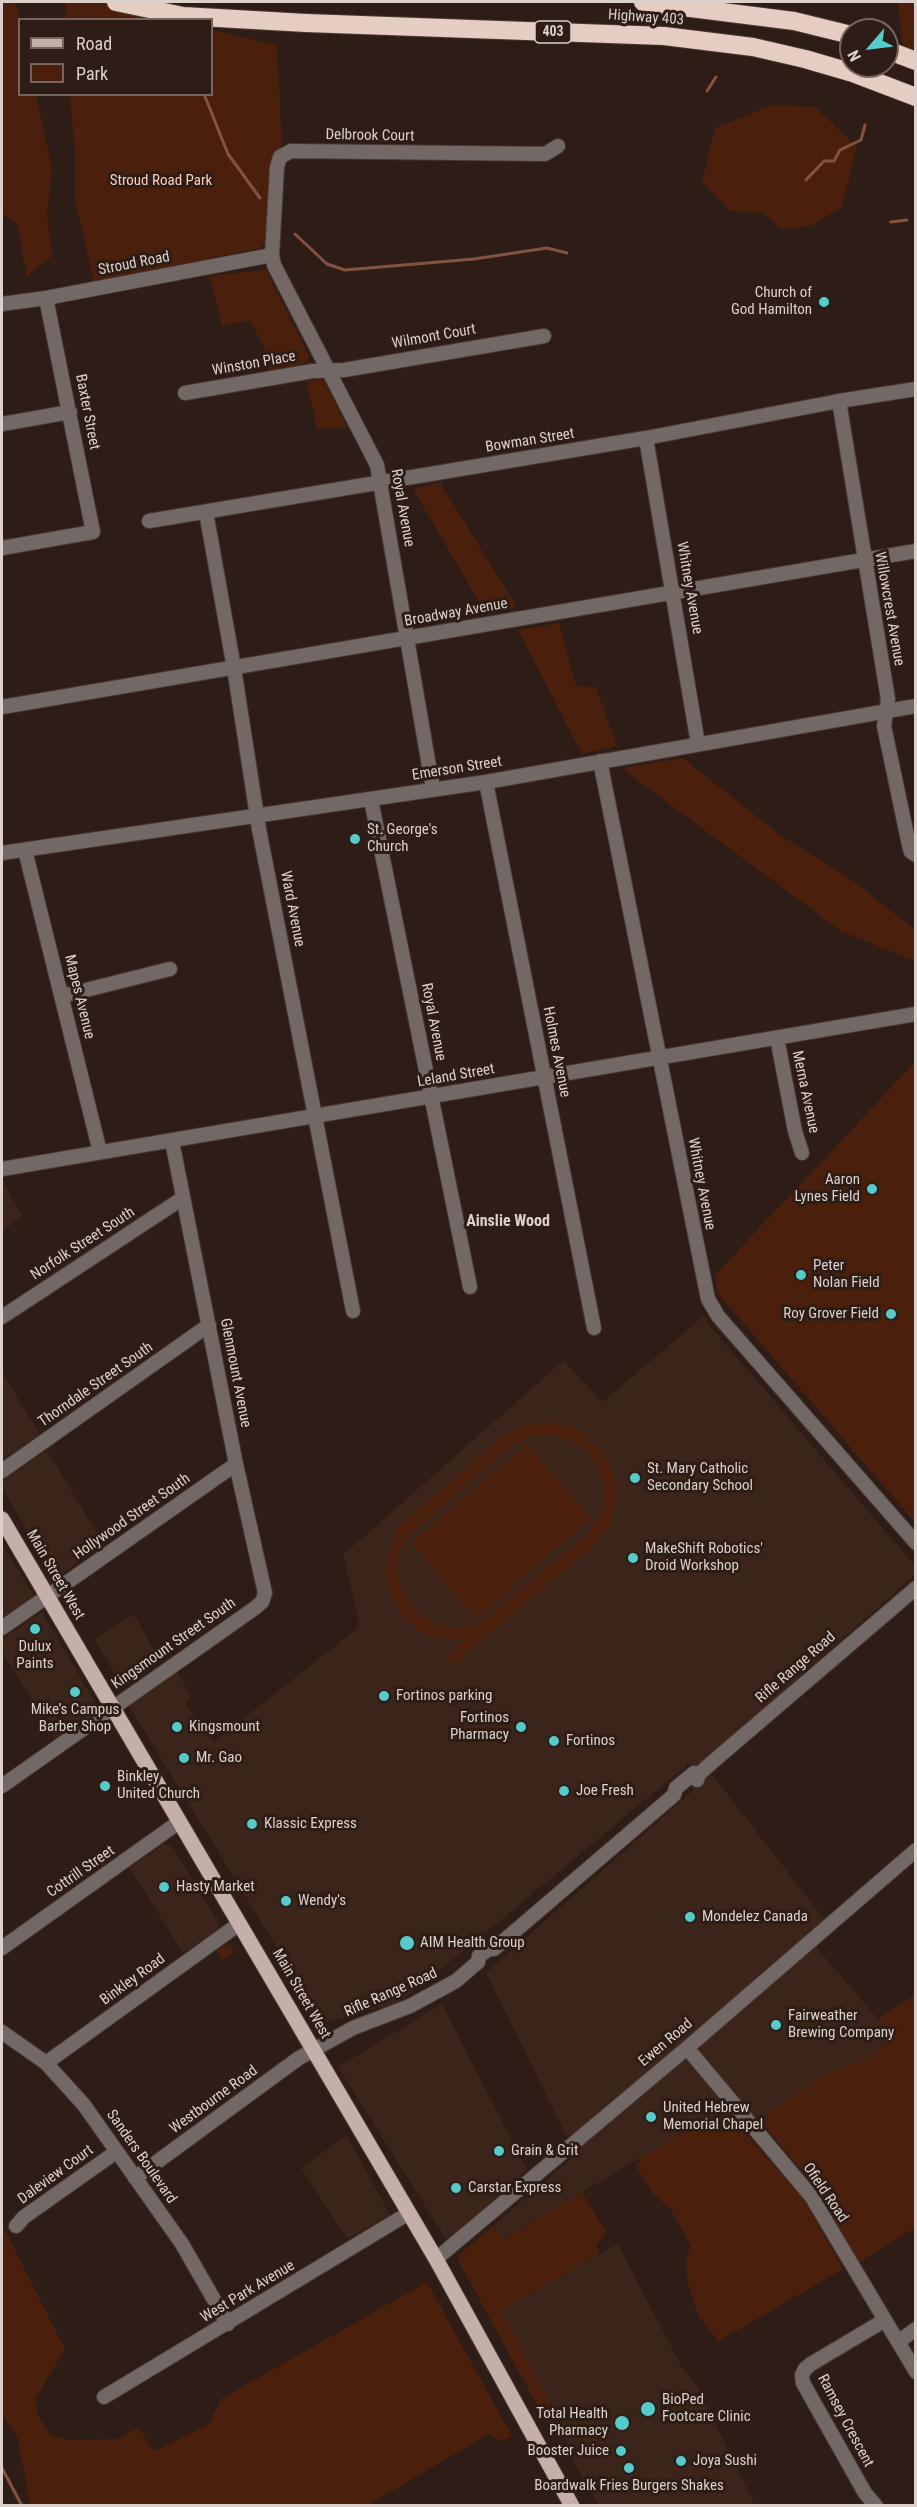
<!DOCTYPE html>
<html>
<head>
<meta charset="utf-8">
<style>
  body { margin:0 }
  #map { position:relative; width:917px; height:2507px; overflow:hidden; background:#2e1d16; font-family:"Roboto Condensed",sans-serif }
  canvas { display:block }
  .frame { position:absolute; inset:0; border:3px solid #dcd0cb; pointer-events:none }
  .legend { position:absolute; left:18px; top:18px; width:195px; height:78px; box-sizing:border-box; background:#2e1d16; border:2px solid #74655e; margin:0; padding:8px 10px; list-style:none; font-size:18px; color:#dcd0cb }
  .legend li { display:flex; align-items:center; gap:12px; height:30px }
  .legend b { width:30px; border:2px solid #74655e }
  .north { position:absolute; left:839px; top:18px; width:60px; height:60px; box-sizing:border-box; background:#2e1d16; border:2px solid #74655e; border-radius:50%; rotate:242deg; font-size:16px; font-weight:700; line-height:24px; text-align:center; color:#dcd0cb }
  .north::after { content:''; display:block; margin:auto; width:21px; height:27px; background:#53cdcb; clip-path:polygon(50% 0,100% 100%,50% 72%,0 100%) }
</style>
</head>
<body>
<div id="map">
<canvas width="917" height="2507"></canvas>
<div class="frame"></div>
<ul class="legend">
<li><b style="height:8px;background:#c4b0a8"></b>Road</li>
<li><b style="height:16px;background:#4a200c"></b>Park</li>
</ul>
<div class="north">N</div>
</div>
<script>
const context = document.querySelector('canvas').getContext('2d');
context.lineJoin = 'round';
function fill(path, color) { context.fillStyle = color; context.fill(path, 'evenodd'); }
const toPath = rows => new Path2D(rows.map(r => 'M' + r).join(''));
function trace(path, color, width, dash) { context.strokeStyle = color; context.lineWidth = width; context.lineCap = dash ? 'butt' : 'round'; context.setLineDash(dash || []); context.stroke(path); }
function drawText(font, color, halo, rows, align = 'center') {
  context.font = font + ' "Roboto Condensed",sans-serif'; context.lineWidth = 6; context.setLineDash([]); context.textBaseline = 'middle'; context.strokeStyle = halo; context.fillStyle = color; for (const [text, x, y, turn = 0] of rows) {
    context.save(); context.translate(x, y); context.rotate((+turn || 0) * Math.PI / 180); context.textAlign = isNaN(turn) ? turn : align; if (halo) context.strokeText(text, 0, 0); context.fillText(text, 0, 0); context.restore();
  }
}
fill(toPath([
  [3,1181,22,1216,2,1232,2,1182],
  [704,1316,711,1327,915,1566,915,1575,694,1769,688,1764,466,1949,398,2003,323,2023,129,1706,177,1673,192,1696,185,1703,214,1742,360,1626,343,1555,564,1360,602,1402],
  [2,1372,40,1434,2,1459],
  [47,1450,104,1545,55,1579,2,1488,2,1481],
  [2,1543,35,1598,2,1622],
  [42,1612,99,1709,55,1738,2,1652,2,1639],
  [134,1614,158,1657,126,1679,122,1673,116,1676,94,1639],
  [712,1774,824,1919,805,1934,878,2019,894,2041,865,2060,824,2074,760,2120,723,2109,501,2240,494,2225,579,2152,566,2135,486,1973],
  [163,1844,172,1846,219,1924,218,1930,183,1953,130,1868],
  [442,2004,527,2170,447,2241,338,2067],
  [347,2135,390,2215,347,2239,301,2168],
  [618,2244,680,2364,698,2388,755,2505,599,2505,574,2463,562,2427,501,2310]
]), '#3b241a');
fill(toPath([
  [2,2,16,2,20,19,20,94,36,95,52,169,47,215,52,256,27,276,17,224,2,214],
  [66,2,113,3,165,19,66,19],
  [898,2,915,2,915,52,903,48],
  [212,30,277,45,282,142,265,242,261,248,94,282,75,200,75,153,70,95,212,94],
  [773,105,815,107,857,147,842,207,813,225,782,229,760,212,731,211,702,182,715,128],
  [266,270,309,356,306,363,268,370,263,344,250,321,222,325,210,276],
  [320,379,324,381,347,427,317,429,307,381],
  [440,483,517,607,485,612,413,489],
  [559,623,576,686,596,687,617,746,582,754,518,630],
  [683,758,780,835,852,880,915,930,915,961,841,931,621,768],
  [915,1062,915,1522,726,1303,718,1293,715,1275],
  [550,1422,574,1427,590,1438,608,1459,615,1481,616,1505,609,1526,593,1546,453,1665,446,1657,466,1639,441,1639,419,1630,401,1615,389,1594,385,1571,390,1548,400,1526,502,1437,527,1425],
  [550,1435,569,1439,585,1449,597,1465,603,1482,604,1502,597,1521,584,1537,481,1622,461,1628,444,1626,426,1619,411,1607,402,1590,398,1571,399,1552,410,1534,509,1448,531,1437],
  [527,1444,591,1518,476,1619,411,1542],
  [226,1944,231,1946,234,1952,223,1960,217,1950],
  [915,1995,915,2228,859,2262,814,2185,760,2120,824,2074,865,2060,893,2041,878,2019],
  [723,2109,802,2197,843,2269,719,2341,698,2316,687,2279,686,2258,691,2246,671,2210,653,2193,635,2165,641,2161,639,2158],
  [582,2192,606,2232,596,2246,600,2254,501,2310,562,2427,551,2431,458,2260,459,2255,494,2225,502,2240],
  [2,2225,65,2349,35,2399,37,2414,50,2434,67,2440,117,2439,139,2428,154,2451,209,2424,221,2399,427,2282,512,2436,502,2441,489,2434,368,2505,30,2505,18,2438,2,2415]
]), '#4a200c');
trace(toPath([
  [707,91,716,77],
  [204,94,228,154,260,198],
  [806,180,824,161,834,161,840,150,861,140,865,125],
  [891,222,907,220],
  [295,234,327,264,345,270,474,259,547,248,567,253],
  [2,2468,22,2506]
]), '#83533f', 3);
const minor = toPath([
  [2,304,46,298,272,255],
  [185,393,313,371,344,370,544,336],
  [839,401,888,699,884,726,909,845,911,852,916,855],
  [2,424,70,412],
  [646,438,698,744],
  [206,512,234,668,259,829,353,1311],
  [149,521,646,438,839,401,916,389],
  [2,548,93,532,46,298],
  [2,707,916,551],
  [600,761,708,1299,718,1316,916,1543],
  [486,782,594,1328],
  [433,789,377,465,274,265,272,255,277,167,280,157,291,151,545,154,558,146],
  [371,800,470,1287],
  [25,850,100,1152],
  [2,853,486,782,916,706],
  [62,996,170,969],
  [777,1038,795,1131,802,1153],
  [2,1169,916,1014],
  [2,1317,183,1198],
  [2,1471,209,1325],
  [2,1628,236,1464],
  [697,1780,699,1774,716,1759,916,1588],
  [2,1786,255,1608,262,1602,265,1593,236,1464,172,1141],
  [2,1948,179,1822],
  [2,2032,46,2063,84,2105,182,2244,228,2324],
  [687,2048,811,2196,916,2372],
  [46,2063,239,1924],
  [135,2178,299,2058,353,2028,410,2006,456,1981,478,1962,479,1956,489,1949,494,1949,674,1795,676,1788,694,1773,699,1774],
  [16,2226,24,2217,116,2152],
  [436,2259,687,2048,916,1850],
  [898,2342,916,2329],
  [104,2397,409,2213],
  [876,2506,865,2493,803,2383,802,2375,805,2369,811,2364,885,2320]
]);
const major = toPath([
  [2,1519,436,2259,572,2506]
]);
const highway = toPath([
  [116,2,183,16,306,23,664,36,753,47,805,59,853,73,916,97],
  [643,2,794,21,851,35],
  [887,50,916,61]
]);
trace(minor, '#4a3a33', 16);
trace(major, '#4a3a33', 17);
trace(highway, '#4a3a33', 20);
trace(minor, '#726865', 14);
trace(major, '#c4b0a8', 15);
trace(highway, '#e5cdc3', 18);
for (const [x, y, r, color] of [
  [824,302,6,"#53cdcb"],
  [355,839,6,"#53cdcb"],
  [872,1189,6,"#53cdcb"],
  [801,1275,6,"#53cdcb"],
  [891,1314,6,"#53cdcb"],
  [635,1478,6,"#53cdcb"],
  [633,1558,6,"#53cdcb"],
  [35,1629,6,"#53cdcb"],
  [75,1692,6,"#53cdcb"],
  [384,1696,6,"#53cdcb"],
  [177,1727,6,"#53cdcb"],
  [521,1727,6,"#53cdcb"],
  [554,1741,6,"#53cdcb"],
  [184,1758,6,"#53cdcb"],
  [105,1786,6,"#53cdcb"],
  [564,1791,6,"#53cdcb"],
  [252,1824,6,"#53cdcb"],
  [164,1887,6,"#53cdcb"],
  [286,1901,6,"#53cdcb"],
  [690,1917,6,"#53cdcb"],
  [407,1943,8,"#53cdcb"],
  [776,2025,6,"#53cdcb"],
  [651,2117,6,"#53cdcb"],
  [499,2151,6,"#53cdcb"],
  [456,2188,6,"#53cdcb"],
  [648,2409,8,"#53cdcb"],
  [622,2423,8,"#53cdcb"],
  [621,2451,6,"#53cdcb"],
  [681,2461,6,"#53cdcb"],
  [629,2468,6,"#53cdcb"]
]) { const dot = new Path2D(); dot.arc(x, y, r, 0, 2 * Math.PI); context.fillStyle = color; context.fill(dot); trace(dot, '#2e1d16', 2); }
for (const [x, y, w] of [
  [553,32,36]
]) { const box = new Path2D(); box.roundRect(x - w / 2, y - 11, w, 22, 4.5); context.fillStyle = '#2e1d16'; context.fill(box); trace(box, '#dcd0cb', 1.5); }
drawText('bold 14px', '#dcd0cb', null, [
  ["403",553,32]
]);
drawText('15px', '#dcd0cb', '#2e1d16', [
  ["Highway 403",646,18,4],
  ["Delbrook Court",370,136,1],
  ["Stroud Road",134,264,-11],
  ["Wilmont Court",434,337,-10],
  ["Winston Place",254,364,-10],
  ["Baxter Street",87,412,79],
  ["Bowman Street",530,441,-9],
  ["Royal Avenue",402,508,80],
  ["Whitney Avenue",689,588,80],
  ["Willowcrest Avenue",889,609,80],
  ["Broadway Avenue",456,613,-10],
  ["Emerson Street",457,769,-9],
  ["Ward Avenue",292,909,79],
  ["Mapes Avenue",79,997,76],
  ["Royal Avenue",433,1022,79],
  ["Holmes Avenue",556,1052,79],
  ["Leland Street",456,1076,-10],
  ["Merna Avenue",805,1092,78],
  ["Whitney Avenue",701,1184,79],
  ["Norfolk Street South",83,1244,-33],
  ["Glenmount Avenue",235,1373,79],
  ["Thorndale Street South",96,1385,-35],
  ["Hollywood Street South",132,1517,-35],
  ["Main Street West",55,1575,60],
  ["Kingsmount Street South",174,1644,-35],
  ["Rifle Range Road",796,1668,-41],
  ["Cottrill Street",81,1872,-35],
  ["Binkley Road",133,1980,-36],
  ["Rifle Range Road",391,1993,-24],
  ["Main Street West",301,1994,60],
  ["Ewen Road",666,2043,-40],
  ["Westbourne Road",214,2100,-36],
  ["Sanders Boulevard",141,2157,55],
  ["Daleview Court",56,2175,-36],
  ["Ofield Road",825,2193,56],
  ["West Park Avenue",248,2292,-31],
  ["Ramsey Crescent",845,2421,62]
]);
drawText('15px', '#fdcdb9', '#2e1d16', [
  ["Stroud Road Park",161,181]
]);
drawText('15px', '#dcd0cb', '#2e1d16', [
  ["Church of",812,293,"right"],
  ["God Hamilton",812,310,"right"],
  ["St. George's",367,830],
  ["Church",367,847],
  ["Aaron",860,1180,"right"],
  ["Lynes Field",860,1197,"right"],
  ["Peter",813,1266],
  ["Nolan Field",813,1283],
  ["Roy Grover Field",879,1314,"right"],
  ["St. Mary Catholic",647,1469],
  ["Secondary School",647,1486],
  ["MakeShift Robotics'",645,1549],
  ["Droid Workshop",645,1566],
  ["Dulux",35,1647,"center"],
  ["Paints",35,1664,"center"],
  ["Fortinos parking",396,1696],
  ["Mike’s Campus",75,1710,"center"],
  ["Barber Shop",75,1727,"center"],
  ["Fortinos",509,1718,"right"],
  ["Pharmacy",509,1735,"right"],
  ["Kingsmount",189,1727],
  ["Fortinos",566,1741],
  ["Mr. Gao",196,1758],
  ["Binkley",117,1777],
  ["United Church",117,1794],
  ["Joe Fresh",576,1791],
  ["Klassic Express",264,1824],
  ["Hasty Market",176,1887],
  ["Wendy's",298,1901],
  ["Mondelez Canada",702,1917],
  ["AIM Health Group",420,1943],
  ["Fairweather",788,2016],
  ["Brewing Company",788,2033],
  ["United Hebrew",663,2108],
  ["Memorial Chapel",663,2125],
  ["Grain & Grit",511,2151],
  ["Carstar Express",468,2188],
  ["BioPed",662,2400],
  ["Footcare Clinic",662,2417],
  ["Total Health",608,2414,"right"],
  ["Pharmacy",608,2431,"right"],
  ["Booster Juice",609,2451,"right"],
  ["Joya Sushi",693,2461],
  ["Boardwalk Fries Burgers Shakes",629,2486,"center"]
], 'left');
drawText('bold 16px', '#dcd0cb', '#2e1d16', [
  ["Ainslie Wood",508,1222]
]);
</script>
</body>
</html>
